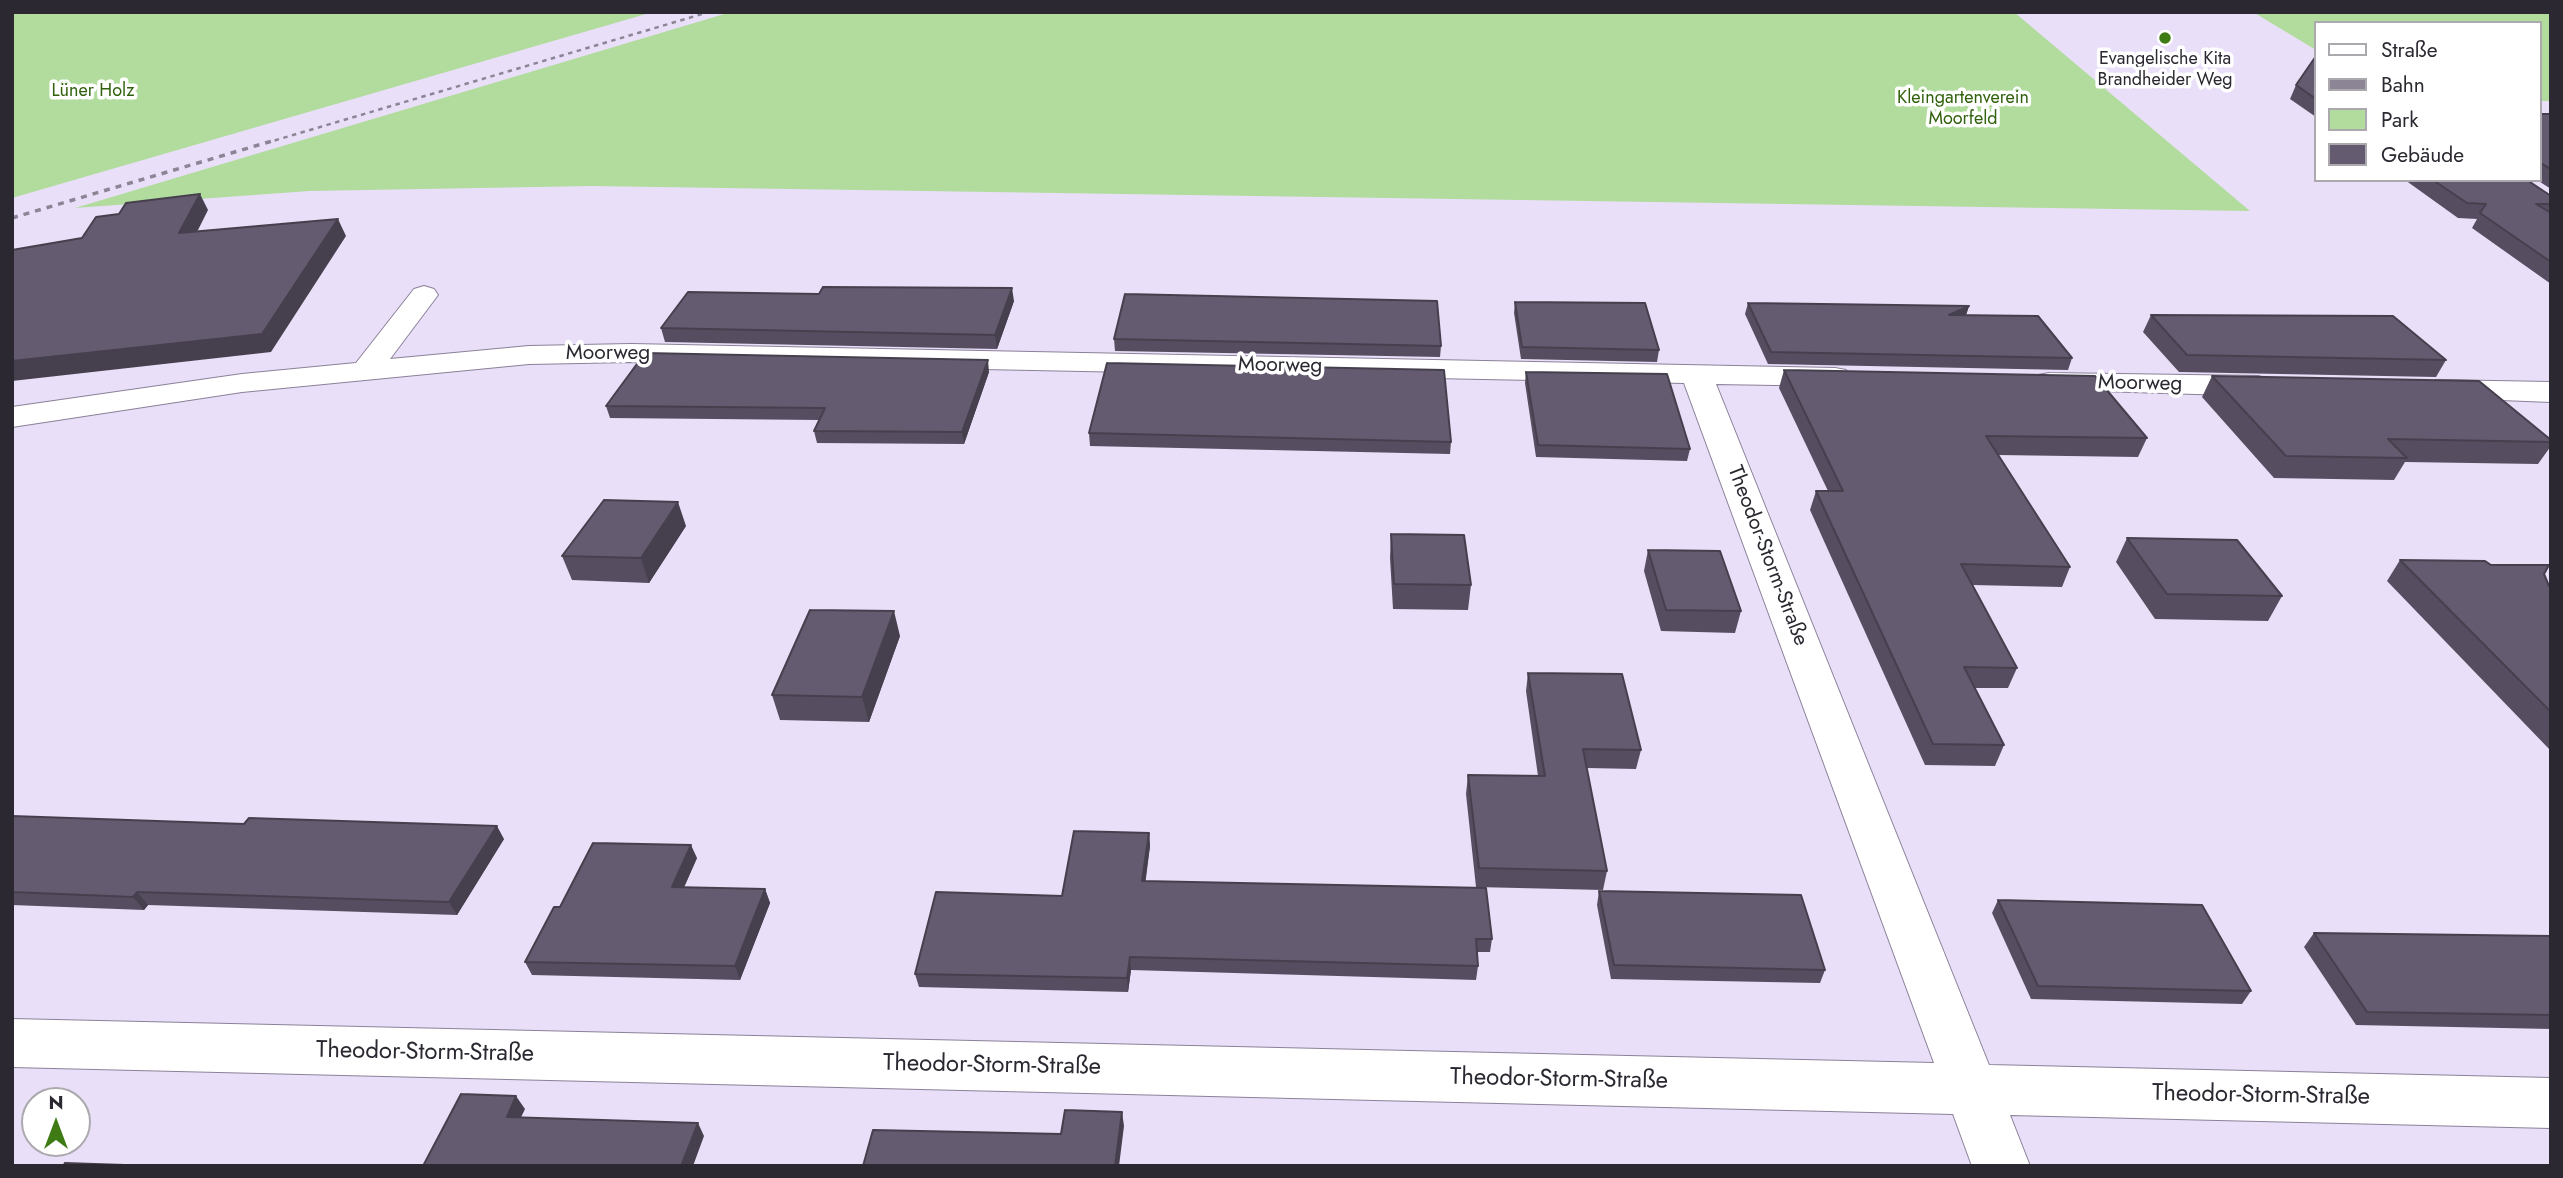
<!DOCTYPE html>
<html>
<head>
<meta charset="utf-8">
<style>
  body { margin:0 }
  #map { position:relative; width:2563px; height:1178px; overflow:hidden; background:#e9dff8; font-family:Jost,sans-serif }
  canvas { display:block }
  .frame { position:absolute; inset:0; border:14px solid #2c2831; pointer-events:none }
  .legend { position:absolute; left:2314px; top:21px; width:228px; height:161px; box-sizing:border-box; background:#fff; border:2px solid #aba9ad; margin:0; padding:9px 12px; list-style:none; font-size:21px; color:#2c2831 }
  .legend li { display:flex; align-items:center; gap:14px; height:35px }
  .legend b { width:35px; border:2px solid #aba9ad }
  .north { position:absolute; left:21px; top:1087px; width:70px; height:70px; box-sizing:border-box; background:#fff; border:2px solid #aba9ad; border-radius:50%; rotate:0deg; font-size:19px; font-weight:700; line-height:28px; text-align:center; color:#2c2831 }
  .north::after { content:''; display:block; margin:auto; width:24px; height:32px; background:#3f7b14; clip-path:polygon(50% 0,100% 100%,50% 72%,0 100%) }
</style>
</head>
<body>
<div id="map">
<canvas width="2563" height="1178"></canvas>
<div class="frame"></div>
<ul class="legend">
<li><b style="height:9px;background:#fff"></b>Straße</li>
<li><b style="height:9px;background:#8c8596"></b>Bahn</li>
<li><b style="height:19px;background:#b1dc9d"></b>Park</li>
<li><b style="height:19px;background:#645b70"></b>Gebäude</li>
</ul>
<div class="north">N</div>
</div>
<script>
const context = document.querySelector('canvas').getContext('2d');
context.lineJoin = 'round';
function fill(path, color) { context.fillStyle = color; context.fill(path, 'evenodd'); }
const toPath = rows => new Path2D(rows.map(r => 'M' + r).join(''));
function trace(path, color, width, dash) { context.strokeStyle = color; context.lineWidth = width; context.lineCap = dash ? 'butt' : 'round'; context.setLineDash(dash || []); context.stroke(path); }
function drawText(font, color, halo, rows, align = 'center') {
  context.font = font + ' Jost,sans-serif'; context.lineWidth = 7; context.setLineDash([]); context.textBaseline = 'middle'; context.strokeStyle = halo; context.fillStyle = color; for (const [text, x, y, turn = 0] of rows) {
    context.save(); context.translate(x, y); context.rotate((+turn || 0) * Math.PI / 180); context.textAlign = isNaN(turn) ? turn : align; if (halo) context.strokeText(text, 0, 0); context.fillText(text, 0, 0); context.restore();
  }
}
fill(toPath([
  [12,12,653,12,12,198],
  [731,12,2014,12,2250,211,592,186,309,191,75,208],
  [2253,12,2551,12,2551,101,2540,101,2540,23,2316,23,2316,50]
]), '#b1dc9d');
const minor = toPath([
  [424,286,434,289,438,295,390,359,529,346,631,344,1835,368,1846,370,1851,377,1846,384,1835,386,1716,384,1989,1065,2551,1078,2551,1128,2010,1115,2030,1166,1972,1166,1953,1114,12,1067,12,1019,1934,1063,1684,383,631,362,529,364,242,392,12,427,12,407,242,374,356,363,414,289,424,286],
  [2049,373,2258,376,2269,379,2274,386,2269,393,2258,396,2038,389,2033,382,2038,375,2049,373],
  [2437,380,2551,382,2551,402,2426,397,2421,390,2426,383,2437,380]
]);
trace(minor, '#8b8198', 2);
fill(minor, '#fff');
trace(toPath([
  [266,143,709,12]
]), '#8c8596', 2.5, [4.5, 4.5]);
trace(toPath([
  [12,218,272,141]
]), '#8c8596', 3.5, [6, 6]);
fill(toPath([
  [2316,56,2316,117,2290,99,2296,85],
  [2540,114,2551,114,2551,189,2537,180,2540,180],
  [2405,180,2527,180,2551,196,2551,284,2472,228,2477,219,2458,218],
  [819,294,1014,301,997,349,665,342,661,328],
  [1515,302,1659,350,1657,362,1521,359,1514,313],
  [1748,303,1969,306,1966,315,2072,358,2068,370,1768,364,1745,314],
  [2151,315,2446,360,2436,377,2179,372,2143,332],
  [1114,339,1441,346,1440,357,1115,351],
  [1784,370,2147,438,2138,457,1998,455,2070,567,2062,587,1972,585,2017,668,2008,688,1975,688,2004,745,1995,766,1925,765,1810,510,1816,491,1828,491,1779,388],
  [989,372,964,444,817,443,814,431,819,420,610,418,606,406],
  [1526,372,1690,449,1687,461,1536,457,1525,383],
  [2212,376,2551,442,2551,446,2538,464,2405,462,2394,480,2274,478,2202,397],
  [1089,433,1451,442,1450,454,1090,446],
  [686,526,649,583,572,580,562,556],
  [1391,534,1471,585,1468,610,1393,609,1390,558],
  [2127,538,2282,596,2268,621,2155,619,2116,562],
  [1648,550,1741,611,1735,633,1661,631,1644,571],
  [2400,560,2544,574,2549,586,2551,586,2551,751,2387,581],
  [900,636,869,722,780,720,772,695],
  [1528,673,1641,750,1636,769,1587,768,1607,871,1603,890,1476,887,1466,794,1468,775,1538,776,1526,691],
  [12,816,504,839,457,915,148,905,144,910,12,905],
  [1149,833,1150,846,1145,881,1492,939,1490,952,1477,952,1478,966,1476,980,1131,970,1128,992,919,987,915,974,1062,896],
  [697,858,684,887,765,889,770,903,740,980,532,975,525,962,560,907],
  [1599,891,1825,970,1820,983,1611,979,1597,905],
  [1998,900,2251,991,2242,1004,2031,999,1992,913],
  [2314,933,2551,936,2551,1029,2356,1025,2304,947]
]), '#564e60');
fill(toPath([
  [200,194,208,210,188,250,179,233],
  [338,219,346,236,271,352,12,381,12,361],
  [1012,288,1014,301,997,349,995,335],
  [1969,306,1965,318,1949,315],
  [988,360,989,372,964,444,962,432],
  [678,502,686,526,649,583,641,558],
  [894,611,900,636,869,722,862,697],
  [497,826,504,839,457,915,449,902],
  [1149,833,1150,846,1144,894,1142,881],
  [691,845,697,858,678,901,672,887],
  [765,889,770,903,740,980,735,966],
  [137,892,148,905,144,910,133,897],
  [1130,957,1131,970,1128,992,1127,978],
  [516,1096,525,1109,515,1130,507,1117],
  [1122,1112,1124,1126,1119,1166,1115,1166],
  [698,1123,704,1136,693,1166,681,1166]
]), '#46404e');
const building = toPath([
  [2316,56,2316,99,2296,85,2316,56],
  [2540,114,2551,114,2551,169,2540,163,2540,114],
  [2433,180,2527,180,2551,196,2551,204,2536,204,2551,213,2551,262,2480,213,2486,204,2467,203,2433,180],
  [200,194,179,233,338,219,262,334,12,361,12,250,82,238,96,217,119,214,126,203,200,194],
  [823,287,1012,288,995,335,661,328,688,292,819,294,823,287],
  [1125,294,1437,301,1441,346,1114,339,1125,294],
  [1515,302,1645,303,1659,350,1522,347,1515,302],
  [1748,303,1969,306,1949,315,2038,316,2072,358,1771,352,1748,303],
  [2151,315,2393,316,2446,360,2187,355,2151,315],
  [645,353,988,360,962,432,814,431,825,408,606,406,645,353],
  [1107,363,1444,370,1451,442,1089,433,1107,363],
  [1784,370,2095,376,2147,438,1986,436,2070,567,1961,564,2017,668,1964,667,2004,745,1933,744,1816,491,1843,491,1784,370],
  [1526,372,1667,374,1690,449,1538,445,1526,372],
  [2212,376,2479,381,2551,440,2551,442,2388,439,2407,458,2286,456,2212,376],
  [604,500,678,502,641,558,562,556,604,500],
  [1391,534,1464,535,1471,585,1394,584,1391,534],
  [2127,538,2237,540,2282,596,2167,594,2127,538],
  [1648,550,1720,551,1741,611,1666,610,1648,550],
  [2400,560,2485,561,2491,565,2549,565,2544,574,2549,586,2551,586,2551,712,2400,560],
  [810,610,894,611,862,697,772,695,810,610],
  [1528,673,1622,674,1641,750,1583,749,1607,871,1479,868,1468,775,1545,776,1528,673],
  [12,816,244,824,249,818,497,826,449,902,137,892,133,897,12,892,12,816],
  [1074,831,1149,833,1142,881,1486,888,1492,939,1476,939,1478,966,1130,957,1127,978,915,974,936,892,1062,896,1074,831],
  [593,843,691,845,672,887,765,889,735,966,525,962,554,907,560,907,593,843],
  [1599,891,1801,895,1825,970,1614,965,1599,891],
  [1998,900,2202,905,2251,991,2038,986,1998,900],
  [2314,933,2551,936,2551,1015,2367,1012,2314,933],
  [461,1094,516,1096,507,1117,698,1123,681,1166,423,1166,461,1094],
  [1065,1110,1122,1112,1115,1166,863,1166,873,1130,1061,1134,1065,1110],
  [65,1163,154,1166,63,1166,65,1163]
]);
fill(building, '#645b70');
trace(building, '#46404e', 2);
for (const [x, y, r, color] of [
  [2165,38,7,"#3f7b14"]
]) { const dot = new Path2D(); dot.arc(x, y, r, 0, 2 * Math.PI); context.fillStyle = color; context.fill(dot); trace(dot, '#fff', 2.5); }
drawText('18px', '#2c2831', '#fff', [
  ["Evangelische Kita",2165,60],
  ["Brandheider Weg",2165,81]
]);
drawText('18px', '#31610d', '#fff', [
  ["Lüner Holz",93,92],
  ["Kleingartenverein",1963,99],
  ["Moorfeld",1963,120]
]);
drawText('21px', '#2c2831', '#fff', [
  ["Moorweg",608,354],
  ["Moorweg",1280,366,1],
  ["Moorweg",2140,384,1],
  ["Theodor-Storm-Straße",1767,556,69]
]);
drawText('24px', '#2c2831', '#fff', [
  ["Theodor-Storm-Straße",425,1053,1],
  ["Theodor-Storm-Straße",992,1066,1],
  ["Theodor-Storm-Straße",1559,1080,1],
  ["Theodor-Storm-Straße",2261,1096,1]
]);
</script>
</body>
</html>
